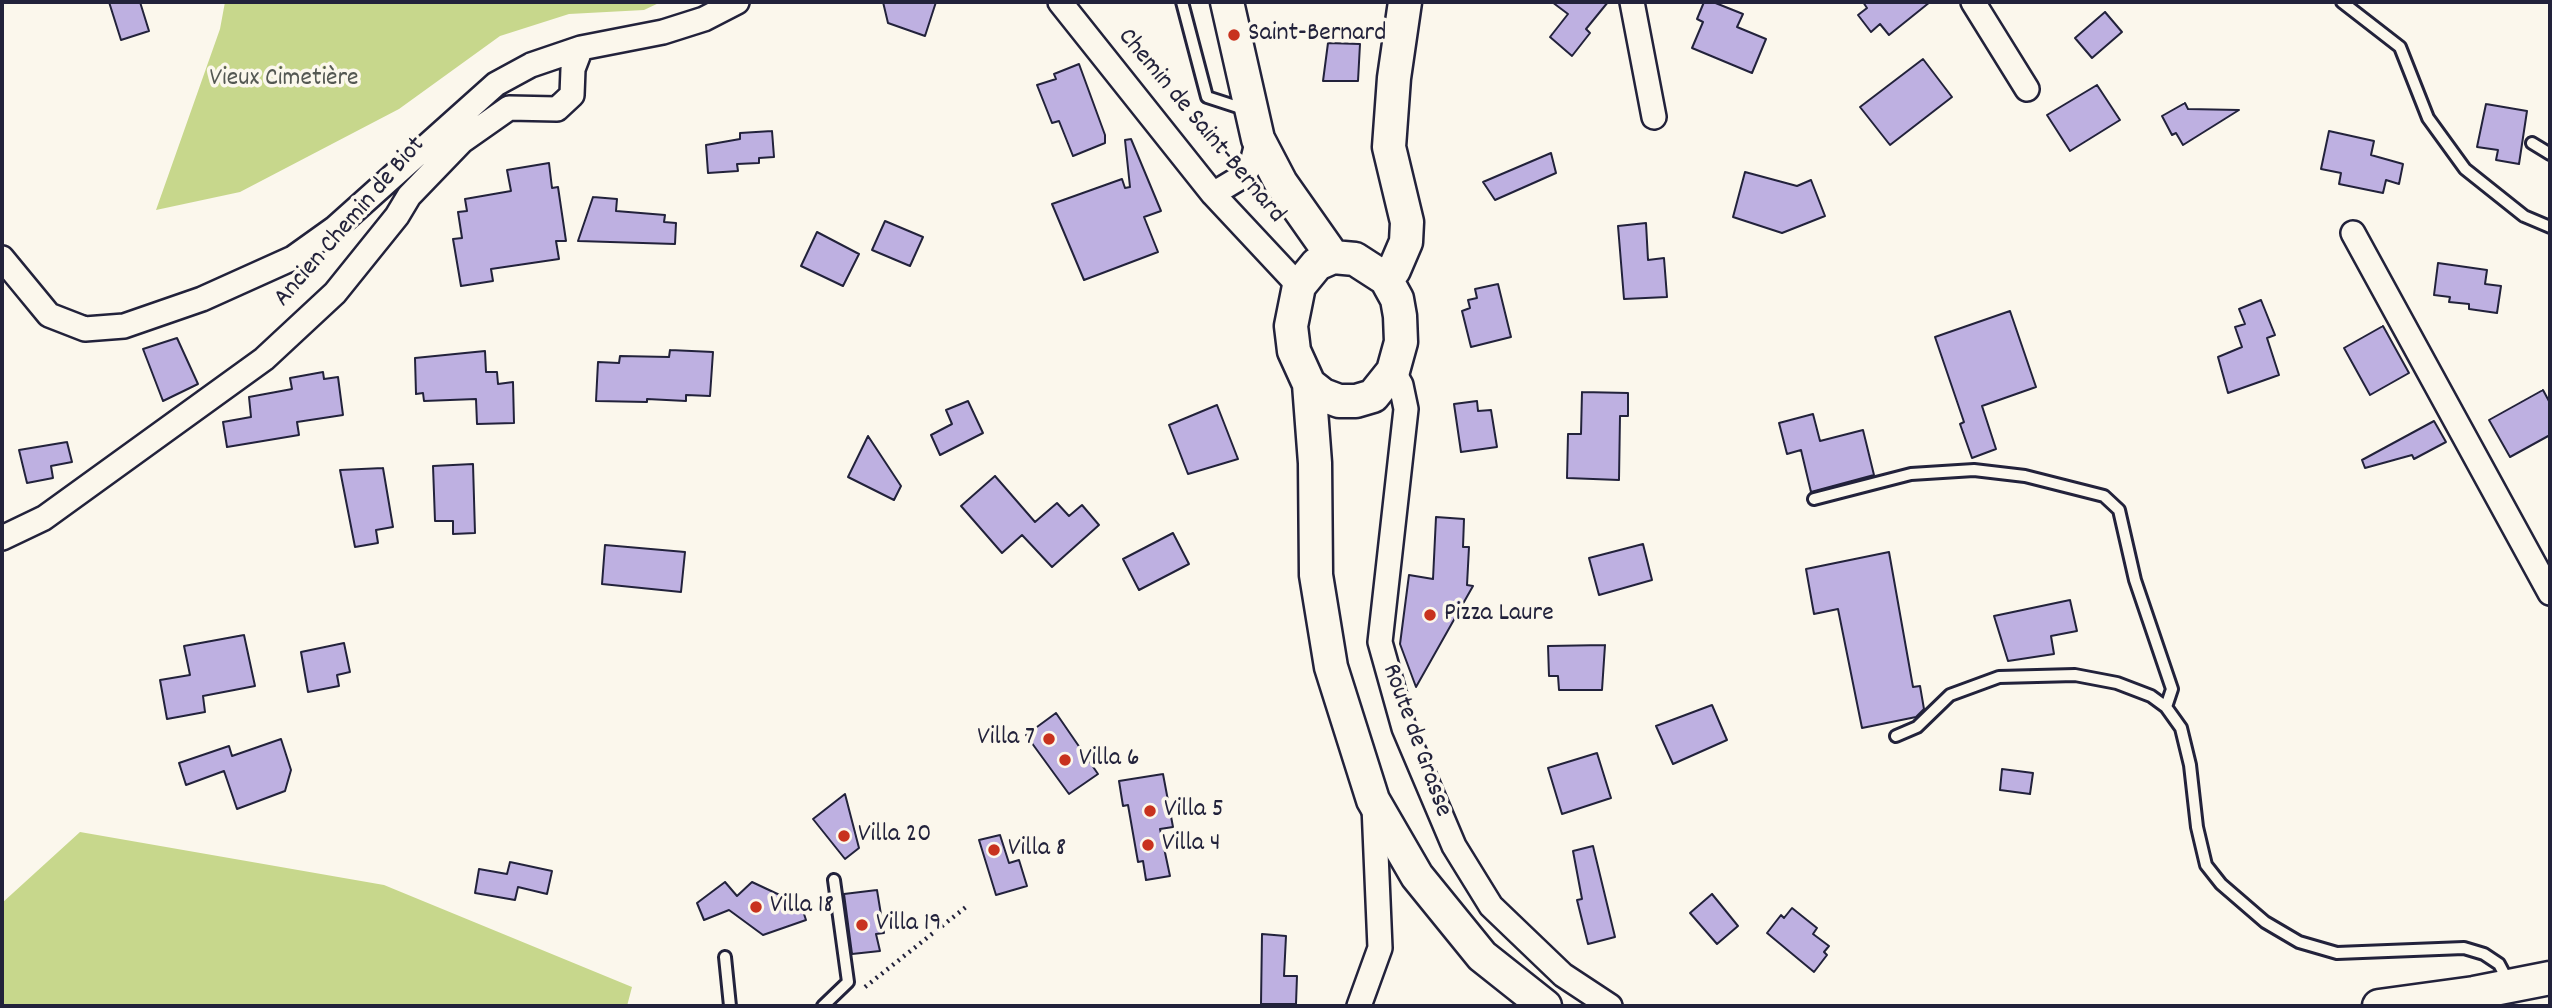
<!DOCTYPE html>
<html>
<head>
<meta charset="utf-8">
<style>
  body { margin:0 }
  #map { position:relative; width:2552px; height:1008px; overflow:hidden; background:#fbf7ec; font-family:Dekko,sans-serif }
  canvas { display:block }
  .frame { position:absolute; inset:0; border:4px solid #22223b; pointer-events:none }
</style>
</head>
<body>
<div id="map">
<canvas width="2552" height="1008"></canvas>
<div class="frame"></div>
</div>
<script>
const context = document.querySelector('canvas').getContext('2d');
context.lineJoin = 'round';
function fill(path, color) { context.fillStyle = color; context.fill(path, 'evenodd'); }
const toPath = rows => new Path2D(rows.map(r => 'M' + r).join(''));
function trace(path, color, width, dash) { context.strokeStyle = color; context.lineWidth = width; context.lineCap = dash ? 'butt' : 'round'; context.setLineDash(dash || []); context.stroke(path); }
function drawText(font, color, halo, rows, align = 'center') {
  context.font = font + ' Dekko,sans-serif'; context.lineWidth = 7; context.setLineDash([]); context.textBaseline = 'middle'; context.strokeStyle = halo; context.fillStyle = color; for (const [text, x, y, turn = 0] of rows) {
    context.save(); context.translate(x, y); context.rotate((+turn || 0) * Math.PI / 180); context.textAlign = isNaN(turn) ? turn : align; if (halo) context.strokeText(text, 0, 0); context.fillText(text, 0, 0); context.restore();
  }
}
fill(toPath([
  [225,2,661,2,644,10,569,14,500,36,399,109,240,192,156,210,220,29],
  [80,832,384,885,632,987,627,1006,2,1006,2,903]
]), '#c7d78c');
const building = toPath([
  [109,2,140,2,149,31,121,40,109,2],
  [883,2,936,2,925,36,888,23,883,2],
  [1552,2,1608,2,1586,29,1590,33,1572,56,1550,37,1568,14,1552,2],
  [1704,2,1713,2,1743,14,1737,27,1766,39,1752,73,1692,48,1703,22,1697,19,1704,2],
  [1863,2,1930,2,1889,35,1880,24,1871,32,1858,15,1867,8,1863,2],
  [2105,12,2122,32,2092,58,2075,38,2105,12],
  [1328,43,1360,44,1358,81,1323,81,1328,43],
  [1923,59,1952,97,1890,145,1860,107,1923,59],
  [1079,64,1105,135,1105,143,1073,156,1059,121,1052,123,1037,85,1056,79,1054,74,1079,64],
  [2097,85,2120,120,2070,151,2047,115,2097,85],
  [2185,103,2188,109,2239,110,2183,145,2176,133,2172,135,2162,116,2185,103],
  [2486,104,2527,111,2519,164,2496,160,2498,150,2477,147,2486,104],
  [772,131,774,157,759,158,759,163,737,164,738,171,708,173,706,145,740,139,740,133,772,131],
  [2329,131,2374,141,2371,155,2403,164,2399,184,2386,180,2383,193,2339,184,2341,173,2321,169,2329,131],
  [1131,139,1161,211,1144,217,1158,252,1084,280,1052,204,1122,179,1125,188,1130,187,1125,140,1131,139],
  [1551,153,1556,173,1495,200,1483,182,1551,153],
  [549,163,552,188,558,187,566,241,556,241,559,259,491,269,493,281,461,286,453,239,462,238,458,212,467,211,465,199,511,191,507,170,549,163],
  [1745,172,1797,186,1811,180,1825,216,1782,233,1733,217,1745,172],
  [593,197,617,199,616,211,665,215,664,222,676,223,675,244,578,241,593,197],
  [885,221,923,237,910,266,872,250,885,221],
  [1646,223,1648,260,1664,258,1667,297,1624,299,1618,226,1646,223],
  [817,232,859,254,843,286,801,266,817,232],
  [2438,263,2487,270,2485,284,2501,286,2497,313,2469,309,2469,304,2449,302,2450,297,2434,295,2438,263],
  [1498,284,1511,337,1471,347,1462,311,1470,308,1468,300,1477,298,1475,289,1498,284],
  [2261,300,2275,335,2267,338,2279,375,2228,393,2218,357,2242,347,2235,327,2245,324,2239,309,2261,300],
  [2010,311,2036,387,1982,406,1996,449,1972,458,1960,424,1964,422,1935,337,2010,311],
  [2383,326,2409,373,2370,395,2344,348,2383,326],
  [177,338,198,384,163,401,143,349,177,338],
  [670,350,713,352,710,396,686,395,686,401,647,399,647,402,596,401,598,362,619,363,620,356,669,357,670,350],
  [485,351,486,372,497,372,498,384,513,382,514,423,477,424,476,399,424,401,423,393,416,394,415,358,485,351],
  [323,372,324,379,338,377,343,415,297,422,299,435,227,447,223,422,251,417,249,397,292,389,290,378,323,372],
  [2543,390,2550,403,2550,435,2510,457,2489,420,2543,390],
  [1582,392,1628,393,1628,416,1620,416,1619,480,1567,478,1568,434,1581,434,1582,392],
  [968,401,983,433,940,455,931,435,952,424,946,410,968,401],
  [1477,401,1478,411,1491,410,1497,447,1461,452,1454,404,1477,401],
  [1217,405,1238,459,1188,474,1169,425,1217,405],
  [1813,414,1820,441,1863,430,1874,475,1811,492,1801,450,1787,454,1779,423,1813,414],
  [2434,421,2446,442,2414,459,2412,455,2365,468,2362,460,2434,421],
  [868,436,901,486,894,500,848,477,868,436],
  [67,442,72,462,51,466,53,478,27,483,19,450,67,442],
  [473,464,475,533,453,534,453,521,435,521,433,466,473,464],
  [383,468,393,527,376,530,378,543,355,547,340,470,383,468],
  [995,476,1035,522,1057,503,1069,516,1082,505,1099,525,1052,567,1022,535,1002,553,961,506,995,476],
  [1436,517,1464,519,1463,547,1469,547,1467,585,1473,586,1416,687,1400,644,1409,575,1433,579,1436,517],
  [1173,533,1189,564,1139,590,1123,559,1173,533],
  [1643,544,1652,580,1599,595,1589,558,1643,544],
  [605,545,685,552,681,592,602,584,605,545],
  [1889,552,1913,687,1920,686,1924,709,1916,717,1862,728,1838,609,1814,614,1806,569,1889,552],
  [2070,600,2077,631,2051,636,2054,654,2008,661,1994,616,2070,600],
  [244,635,255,686,203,696,205,712,167,719,160,680,190,675,184,646,244,635],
  [344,643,350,672,337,675,339,686,308,692,301,652,344,643],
  [1605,645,1602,690,1559,690,1558,676,1549,676,1548,646,1605,645],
  [1712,705,1727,740,1673,764,1656,726,1712,705],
  [1056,713,1098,774,1069,794,1026,735,1056,713],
  [281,739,291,770,285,791,237,809,224,771,186,785,179,763,229,746,232,756,281,739],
  [1597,753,1611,798,1562,814,1548,768,1597,753],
  [2002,769,2033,773,2030,794,2000,790,2002,769],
  [1163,774,1173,827,1160,829,1170,876,1146,880,1143,861,1138,862,1128,805,1123,806,1119,781,1163,774],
  [845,794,859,848,845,859,813,819,845,794],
  [1000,835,1009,863,1019,860,1027,886,996,895,979,840,1000,835],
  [1593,846,1615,937,1588,944,1577,900,1582,899,1573,851,1593,846],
  [510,862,552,871,547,894,518,887,515,900,475,893,479,869,507,874,510,862],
  [725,882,737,896,752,882,801,905,806,920,763,935,729,910,704,920,697,903,725,882],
  [877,890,884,933,876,934,880,951,852,954,844,894,877,890],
  [1712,894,1738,926,1717,944,1690,913,1712,894],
  [1792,908,1817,928,1813,934,1829,946,1824,952,1827,955,1814,972,1767,933,1781,915,1784,918,1792,908],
  [1262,934,1286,936,1284,976,1297,976,1296,1004,1261,1004,1262,934]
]);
fill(building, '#beb0e1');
trace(building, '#22223b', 2);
const lane = toPath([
  [1182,2,1207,97,1247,110],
  [2342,2,2400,47,2428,118,2465,169,2524,216,2550,227],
  [2532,143,2550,154],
  [1814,499,1911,474,1974,470,2025,476,2104,496,2119,510,2135,580,2172,689,2166,707],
  [1896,736,1917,727,1950,695,1999,677,2075,675,2117,683,2151,696,2166,707,2181,728,2190,765,2197,827,2206,865,2221,884,2265,922,2299,942,2337,953,2464,948,2484,954,2499,964,2509,983],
  [725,957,730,1006],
  [823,1006,848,982,834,880]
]);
const street = toPath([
  [1060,2,1213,194,1299,286],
  [1632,2,1654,117],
  [1973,2,2027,89],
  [1213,194,1243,176,1252,163,1258,139],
  [2353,233,2550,593],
  [2,258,49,315,85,329,124,326,202,299,293,258,335,228,496,84,531,65,581,48,663,32,704,19,737,2],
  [1393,371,1401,385,1406,409,1380,642,1404,728,1454,846,1491,906,1563,975,1610,1006],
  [2,538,44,518,264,359,335,293,397,216,409,196,462,141,509,108,557,109,572,95,573,69,581,48],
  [1359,1006,1380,948,1374,806]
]);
const secondary = toPath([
  [1227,2,1258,139,1281,183,1333,257],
  [1333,257,1355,259,1386,279,1397,299,1400,316,1401,342,1393,371,1373,396,1356,401,1339,401,1323,395,1309,384,1294,351,1291,326,1299,286,1317,264,1333,257],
  [1386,279,1394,270,1406,242,1407,222,1389,147,1394,78,1405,2],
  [1309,384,1315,463,1316,575,1331,667,1373,800,1417,876,1482,956,1545,1006],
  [2379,1006,2474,993,2550,978]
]);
trace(lane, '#22223b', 16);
trace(street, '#22223b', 28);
trace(secondary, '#22223b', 37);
trace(toPath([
  [865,987,966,907]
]), '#22223b', 4.5, [2, 5]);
trace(lane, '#fbf7ec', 10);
trace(street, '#fbf7ec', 23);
trace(secondary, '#fbf7ec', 32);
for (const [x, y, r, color] of [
  [1234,35,7,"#c8321e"],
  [1430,615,7,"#c8321e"],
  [1049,739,7,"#c8321e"],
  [1065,760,7,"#c8321e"],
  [1150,811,7,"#c8321e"],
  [844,836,7,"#c8321e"],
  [1148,845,7,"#c8321e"],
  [994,850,7,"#c8321e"],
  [756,907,7,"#c8321e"],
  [862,925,7,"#c8321e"]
]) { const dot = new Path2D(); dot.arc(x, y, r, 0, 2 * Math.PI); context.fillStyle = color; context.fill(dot); trace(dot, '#fbf7ec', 2.5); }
drawText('26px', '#22223b', '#fbf7ec', [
  ["Saint-Bernard",1248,35],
  ["Pizza Laure",1444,615],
  ["Villa 7",1035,739,"right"],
  ["Villa 6",1079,760],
  ["Villa 5",1164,811],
  ["Villa 20",858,836],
  ["Villa 4",1162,845],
  ["Villa 8",1008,850],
  ["Villa 18",770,907],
  ["Villa 19",876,925]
], 'left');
drawText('26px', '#545853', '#fbf7ec', [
  ["Vieux Cimetière",284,80]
]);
drawText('26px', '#22223b', '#fbf7ec', [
  ["Chemin de Saint-Bernard",1200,127,50],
  ["Ancien Chemin de Biot",351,223,-49],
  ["Route de Grasse",1415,741,70]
]);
</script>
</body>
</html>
